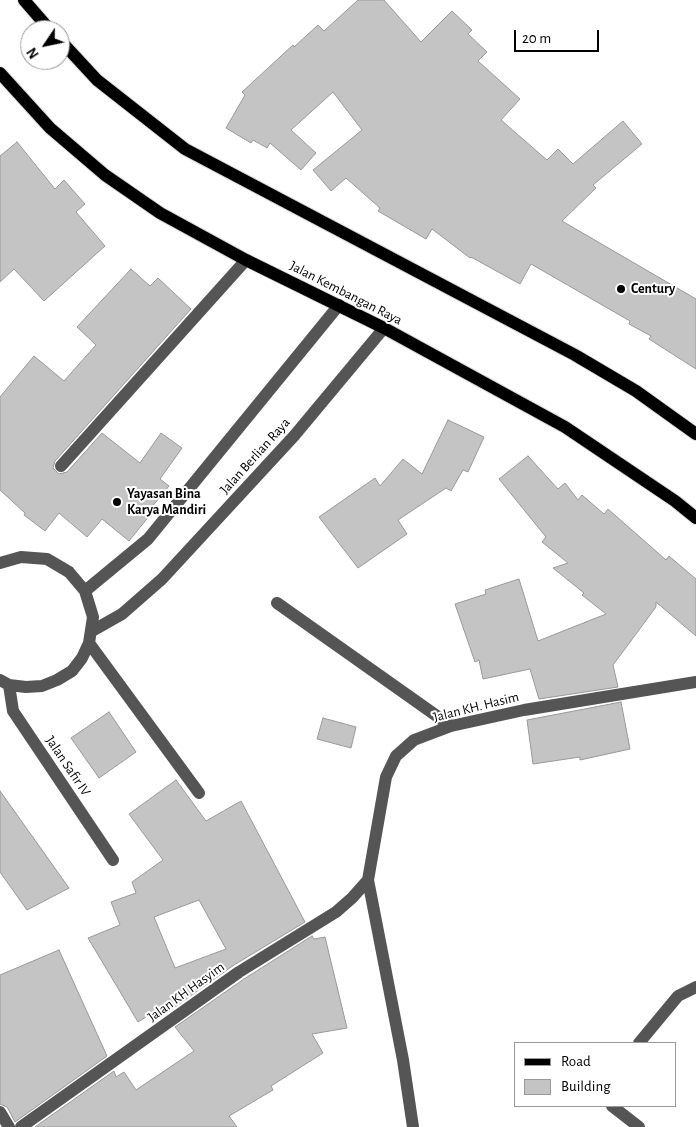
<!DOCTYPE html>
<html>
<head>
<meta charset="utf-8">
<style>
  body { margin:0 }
  #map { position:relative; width:696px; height:1127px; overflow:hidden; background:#fff; font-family:"Alegreya Sans",sans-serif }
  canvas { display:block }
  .legend { position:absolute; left:514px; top:1042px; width:162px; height:65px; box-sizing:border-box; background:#fff; border:1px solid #999; margin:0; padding:6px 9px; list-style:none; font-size:15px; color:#000 }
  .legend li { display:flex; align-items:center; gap:10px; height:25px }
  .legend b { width:25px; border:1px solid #999 }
  .north { position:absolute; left:20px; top:20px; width:50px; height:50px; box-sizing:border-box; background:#fff; border:1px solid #999; border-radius:50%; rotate:236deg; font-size:14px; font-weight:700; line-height:20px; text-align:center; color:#000 }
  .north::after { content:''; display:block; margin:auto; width:18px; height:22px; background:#000; clip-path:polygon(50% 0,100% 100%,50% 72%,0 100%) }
  .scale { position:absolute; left:514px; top:30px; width:85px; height:22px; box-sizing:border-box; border:2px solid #000; border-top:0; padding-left:6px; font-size:15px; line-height:18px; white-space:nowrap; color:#000; -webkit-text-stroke:4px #fff; paint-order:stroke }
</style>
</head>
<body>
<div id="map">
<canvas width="696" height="1127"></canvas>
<ul class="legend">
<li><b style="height:6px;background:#000"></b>Road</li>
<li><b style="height:14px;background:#c4c4c4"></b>Building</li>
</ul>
<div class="north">N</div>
<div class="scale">20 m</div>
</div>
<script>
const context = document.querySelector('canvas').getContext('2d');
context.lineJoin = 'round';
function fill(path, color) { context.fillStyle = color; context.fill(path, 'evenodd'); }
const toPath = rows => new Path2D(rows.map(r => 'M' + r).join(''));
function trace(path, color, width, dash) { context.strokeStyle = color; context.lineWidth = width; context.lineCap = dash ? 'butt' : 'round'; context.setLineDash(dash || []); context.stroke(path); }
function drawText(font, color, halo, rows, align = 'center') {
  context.font = font + ' "Alegreya Sans",sans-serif'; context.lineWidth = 4; context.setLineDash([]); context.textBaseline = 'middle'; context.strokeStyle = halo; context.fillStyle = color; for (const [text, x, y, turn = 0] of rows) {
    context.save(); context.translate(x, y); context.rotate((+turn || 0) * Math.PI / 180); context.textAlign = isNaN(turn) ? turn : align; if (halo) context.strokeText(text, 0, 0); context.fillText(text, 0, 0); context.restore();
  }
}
const building = toPath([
  [358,0,384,0,421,42,452,11,472,30,468,34,487,52,478,61,520,99,501,120,547,160,558,149,573,164,623,121,642,144,593,185,596,188,562,221,696,299,696,369,649,339,651,336,629,324,630,321,531,264,520,284,471,257,470,258,432,229,426,239,378,211,380,208,346,178,331,191,313,170,362,130,333,92,291,130,316,153,301,170,270,143,267,148,253,140,251,143,226,128,245,95,242,92,293,45,294,47,318,25,324,31,358,0],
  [17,142,55,189,64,180,85,204,76,212,105,246,44,301,14,269,0,282,0,156,17,142],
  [131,269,150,286,158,278,191,309,55,461,53,468,59,474,67,472,102,433,140,463,161,433,182,448,160,479,169,486,151,508,154,510,129,541,102,519,87,537,59,513,45,531,24,515,25,513,0,490,0,397,34,356,64,381,96,345,77,327,131,269],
  [448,420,484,437,468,472,463,470,451,491,446,488,398,520,407,534,358,568,319,517,375,478,380,486,403,459,422,474,448,420],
  [528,456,558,489,565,483,578,500,582,495,604,514,608,509,666,560,669,556,696,579,696,636,656,602,656,607,613,665,618,687,539,699,530,669,483,679,479,660,475,662,455,604,486,594,485,590,519,579,538,641,606,614,582,595,584,593,553,568,568,563,542,542,546,537,499,479,528,456],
  [621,702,630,749,580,760,580,757,533,764,527,720,621,702],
  [109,712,136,752,99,778,71,738,109,712],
  [323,718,356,727,351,748,317,739,323,718],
  [176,780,206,821,241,801,305,922,234,965,165,1014,160,1008,138,1022,88,938,120,925,111,902,136,893,132,882,163,860,129,814,176,780],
  [199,900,226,949,175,968,154,917,199,900],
  [0,791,69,888,27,910,0,872,0,791],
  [312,936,314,939,325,937,347,1028,312,1034,323,1053,271,1086,273,1090,229,1116,237,1127,35,1127,114,1071,116,1077,124,1072,136,1090,194,1051,175,1027,244,979,312,936],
  [59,950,107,1056,15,1122,7,1107,0,1104,0,975,59,950]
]);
fill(building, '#c4c4c4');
trace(building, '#999', 1);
const major = toPath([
  [24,0,50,30],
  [60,40,97,80,185,149,575,355,636,391,696,434],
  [0,73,50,128,105,175,160,213,246,260,384,328,565,427,675,501,696,518]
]);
trace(major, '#dbdbdb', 14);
trace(toPath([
  [61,466,246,260],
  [0,563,21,557,47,559,69,572,85,591,93,617,89,643,82,658,72,671,57,680,42,686,26,687,9,685,0,680],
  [85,591,148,539,339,305],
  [277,603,451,726],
  [92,631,122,614,162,579,294,436,384,328],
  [89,643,199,793],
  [9,685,13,711,113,860],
  [639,1043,678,996,696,987],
  [612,1106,639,1127],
  [0,1112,9,1127],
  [21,1127,239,972,336,912,352,898,368,880],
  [413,1127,403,1060,368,880,386,777,396,756,414,740,451,726,524,710,696,682]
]), '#555', 12);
trace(major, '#000', 12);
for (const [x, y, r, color] of [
  [621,289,5,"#000"],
  [117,502,5,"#000"]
]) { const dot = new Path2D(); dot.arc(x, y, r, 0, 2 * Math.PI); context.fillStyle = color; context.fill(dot); trace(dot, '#fff', 2); }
drawText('bold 14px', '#000', '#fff', [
  ["Century",631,289],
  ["Yayasan Bina",127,494],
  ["Karya Mandiri",127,510]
], 'left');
drawText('14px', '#000', '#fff', [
  ["Jalan Kembangan Raya",346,293,27],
  ["Jalan Berlian Raya",255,456,-48],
  ["Jalan KH. Hasim",476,707,-14],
  ["Jalan Safir IV",68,766,56],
  ["Jalan KH Hasyim",186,992,-36]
]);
</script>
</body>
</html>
